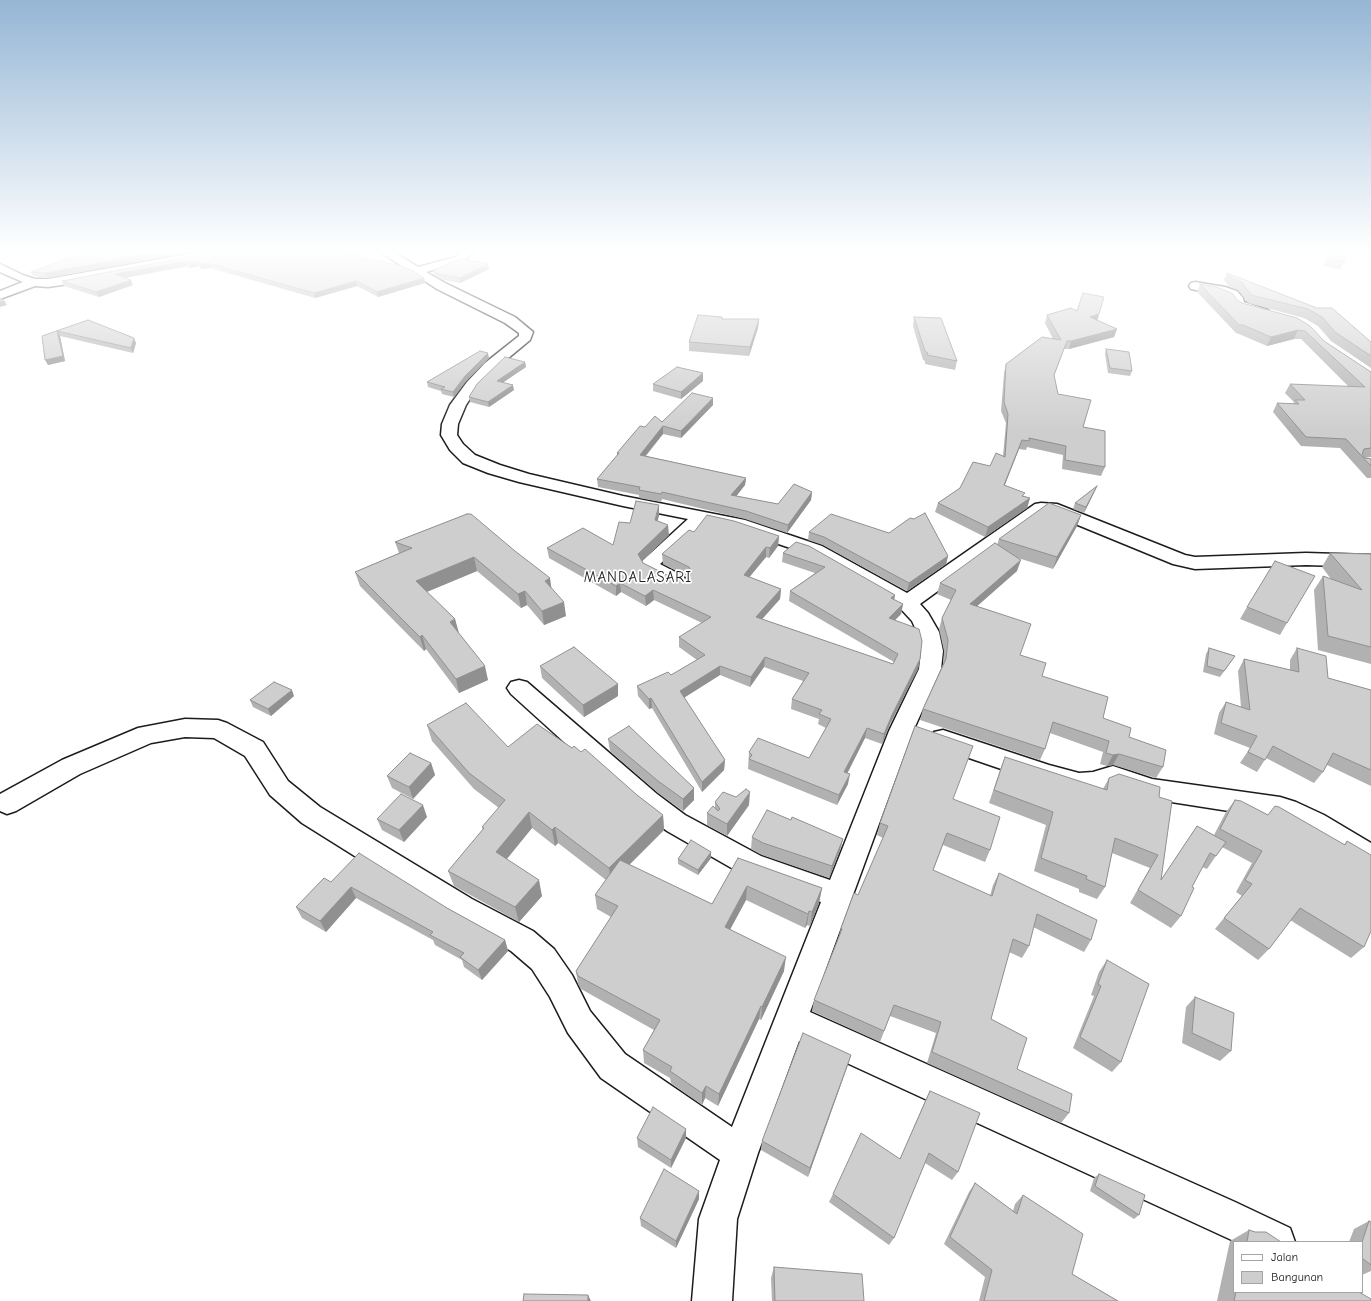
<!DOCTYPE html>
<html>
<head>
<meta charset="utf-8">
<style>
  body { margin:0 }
  #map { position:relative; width:1371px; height:1301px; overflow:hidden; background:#fff; font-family:"Comic Neue",sans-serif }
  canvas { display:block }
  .legend { position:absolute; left:1233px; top:1241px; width:130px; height:52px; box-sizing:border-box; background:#fff; border:1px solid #a4a4a4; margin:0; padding:5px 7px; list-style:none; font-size:12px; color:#1c1c1c }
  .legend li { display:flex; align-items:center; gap:8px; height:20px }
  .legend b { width:20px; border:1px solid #a4a4a4 }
</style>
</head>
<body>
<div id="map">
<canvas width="1371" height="1301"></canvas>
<ul class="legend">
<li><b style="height:5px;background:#fff"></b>Jalan</li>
<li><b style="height:11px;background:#cecece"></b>Bangunan</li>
</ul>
</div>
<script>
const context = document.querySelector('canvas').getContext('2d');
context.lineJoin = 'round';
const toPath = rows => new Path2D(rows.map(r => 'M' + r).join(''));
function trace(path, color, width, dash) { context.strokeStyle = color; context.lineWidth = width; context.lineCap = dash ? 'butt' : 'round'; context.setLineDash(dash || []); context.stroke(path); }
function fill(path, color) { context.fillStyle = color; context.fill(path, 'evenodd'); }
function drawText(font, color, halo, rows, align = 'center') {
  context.font = font + ' "Comic Neue",sans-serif'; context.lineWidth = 3.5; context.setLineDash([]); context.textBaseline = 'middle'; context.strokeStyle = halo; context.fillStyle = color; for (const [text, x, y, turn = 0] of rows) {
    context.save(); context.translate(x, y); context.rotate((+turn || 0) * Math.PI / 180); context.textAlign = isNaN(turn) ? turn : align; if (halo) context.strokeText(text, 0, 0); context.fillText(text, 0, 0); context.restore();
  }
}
const minor = toPath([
  [205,251,228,251,223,254,82,282,48,287,35,286,0,299,0,291,23,282,0,272,0,264,23,275,35,279,48,279,205,251],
  [379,251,392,251,418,267,456,257,463,251,475,251,464,261,426,272,445,283,515,317,533,332,530,340,495,369,477,388,466,405,458,424,457,435,463,444,475,455,500,465,529,474,623,496,745,520,822,546,907,593,1035,504,1041,503,1057,504,1185,555,1195,557,1306,553,1371,555,1371,567,1306,565,1195,569,1173,564,1056,516,1045,513,920,604,928,613,939,632,943,651,941,669,913,731,810,1012,1235,1202,1290,1228,1295,1242,1236,1242,799,1041,758,1153,737,1219,732,1301,692,1301,699,1219,720,1160,601,1078,568,1033,550,997,532,969,511,951,452,917,302,823,270,795,245,756,214,738,185,737,151,743,80,774,16,811,7,814,0,811,0,794,62,760,138,728,185,719,218,720,227,723,263,742,288,781,320,807,472,899,533,931,554,949,572,975,590,1011,625,1054,732,1127,821,902,742,874,667,831,639,810,511,694,507,688,511,682,519,680,527,682,657,794,685,815,761,856,830,880,889,731,919,669,921,651,917,632,912,621,900,608,888,599,808,554,734,529,706,523,660,564,683,576,686,580,683,584,676,586,669,584,644,571,640,563,688,519,623,506,519,482,488,473,463,463,450,450,441,435,442,424,450,405,467,382,485,363,519,336,519,333,505,323,437,289,379,251],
  [1195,282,1225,287,1237,291,1243,298,1244,302,1268,310,1270,313,1268,316,1264,317,1239,310,1234,307,1229,297,1191,289,1189,286,1191,283,1195,282],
  [943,730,1049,765,1079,773,1093,772,1113,766,1152,779,1280,797,1296,802,1324,815,1371,843,1371,869,1361,865,1306,831,1280,819,1152,799,1112,786,1093,792,1079,793,1048,785,934,746,931,739,934,732,943,730],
  [1362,1266,1371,1270,1371,1301,1350,1301,1345,1292,1362,1292,1362,1266]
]);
trace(minor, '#1c1c1c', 3);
fill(minor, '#fff');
fill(toPath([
  [196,251,48,278,33,276,31,272,78,255,77,252],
  [220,251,366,251,354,256,424,278,425,283,378,297,357,286,315,298,210,268,201,269,199,266,190,268,188,266,125,278,133,285,99,297,64,286,62,281],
  [1330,251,1348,251,1344,262,1340,269,1323,266],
  [489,269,460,283,440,279,434,275,433,271],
  [1227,273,1317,308,1371,342,1371,368,1331,341,1318,326,1304,318,1248,303,1238,290,1229,287,1224,280],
  [1200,284,1237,300,1242,303,1297,318,1324,341,1371,372,1371,457,1364,458,1371,459,1371,478,1367,478,1340,448,1301,446,1273,412,1277,403,1293,404,1294,402,1285,393,1290,384,1349,387,1301,339,1294,339,1267,346,1239,334,1236,333,1197,292],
  [1077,311,1117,329,1114,337,1069,349,1064,349,1054,376,1058,394,1083,427,1105,467,1101,476,1062,469,1063,455,1027,447,1026,450,1019,449,1004,486,1024,496,1030,498,1027,508,985,537,935,512,938,503,960,488,990,466,1003,456,1006,423,1001,411,1004,373,1006,364,1053,339,1045,323,1047,315],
  [914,317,957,361,955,370,925,364,925,361,923,360,913,326],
  [759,319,758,328,749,356,689,351,689,342],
  [88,320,136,343,133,353,60,336,65,361,48,365,42,336],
  [1106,349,1132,371,1130,376,1108,373,1105,354],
  [489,358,466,381,454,397,442,394,441,391,428,387,427,382],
  [525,362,526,367,503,382,514,390,489,407,470,402,469,397],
  [703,373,703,381,681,399,653,391,653,384],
  [713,398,713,405,681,438,663,434,646,456,746,478,745,485,736,496,778,504,812,492,811,500,787,533,745,519,662,499,661,502,639,498,639,495,598,487,597,479,617,456,617,453,645,427,662,422],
  [1097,486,1084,513,1073,509,1075,503],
  [467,514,551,588,566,616,544,625,527,605,521,608,477,571,427,592,455,619,458,633,488,680,459,693,426,649,424,651,360,586,355,572,399,553,395,542],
  [659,515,657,521,669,535,642,561,643,563,673,578,681,580,689,577,663,564,662,554,694,532,779,536,778,546,769,558,766,557,749,577,781,589,780,599,762,619,893,664,894,662,789,601,790,591,815,573,782,562,783,553,796,542,895,595,894,600,903,604,901,614,895,620,920,659,918,669,890,724,882,744,865,738,847,773,848,784,837,805,748,769,749,752,809,758,826,728,818,724,819,719,791,709,792,699,803,681,764,667,750,687,720,675,684,698,725,760,724,770,702,792,652,708,649,709,638,696,637,686,671,675,697,660,679,647,679,637,702,623,654,600,646,606,621,592,616,596,549,558,547,548,613,545,630,523],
  [1081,515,1077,526,1053,569,1018,558,1017,571,977,606,1020,655,1042,676,1129,737,1163,767,1156,778,1113,765,1107,766,1100,764,1103,752,1050,733,1045,749,1040,760,920,720,923,709,943,664,944,651,939,629,942,618,951,600,937,594,940,583,997,545,999,539],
  [809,532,889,533,948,556,946,564,907,591,823,545,808,540],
  [1330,553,1371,554,1371,664,1318,650,1314,590,1323,576,1331,579,1322,567],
  [1247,607,1287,623,1280,635,1240,619],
  [1209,648,1235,656,1231,662,1220,677,1203,672,1206,654],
  [1297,648,1328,678,1371,690,1371,786,1327,765,1323,772,1314,783,1266,758,1257,772,1240,763,1250,748,1214,734,1219,713,1226,702,1241,707,1238,671,1244,659,1290,670,1290,660],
  [540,666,618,684,618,696,584,717,542,678],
  [294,696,271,716,253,707,250,700],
  [427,725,508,747,637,795,663,815,664,830,629,865,712,904,738,858,822,888,819,903,810,926,807,925,805,928,746,900,730,929,784,971,761,1020,759,1019,718,1106,705,1098,702,1105,671,1083,670,1078,644,1063,643,1050,654,1030,581,989,578,984,576,971,611,917,597,909,595,895,606,880,558,843,555,846,532,828,507,859,542,896,519,922,454,886,448,871,483,830,482,827,499,808,474,789,432,741],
  [608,739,694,800,683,811,658,793,610,751],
  [1005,757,1103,789,1109,778,1159,797,1161,880,1197,826,1214,835,1226,812,1235,800,1268,815,1344,845,1347,841,1364,947,1351,958,1290,920,1269,949,1258,960,1215,929,1242,896,1236,892,1252,863,1222,847,1207,869,1202,867,1192,887,1181,916,1171,928,1130,903,1150,868,1112,853,1105,887,1097,899,1079,892,1079,889,1034,871,1046,825,989,803,1000,770],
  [431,763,435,775,413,799,392,788,387,776],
  [953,799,990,850,985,862,943,845,933,871,990,896,993,885,999,873,1091,940,1084,952,1033,927,1029,946,1022,958,1009,952,991,1019,1017,1069,1069,1113,1061,1123,927,1063,936,1033,890,1016,880,1042,812,1011,814,1000,838,939,841,928,858,895,883,838,877,835,880,823],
  [715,802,749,805,727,836,707,825,707,813,715,808],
  [427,817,404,842,382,830,377,819],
  [791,820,843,839,840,850,829,878,762,855,751,849,752,837],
  [711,852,711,858,698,875,678,864,678,859],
  [331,882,447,908,505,940,508,951,482,980,464,967,462,960,435,945,433,940,356,898,326,932,302,918,296,907],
  [1107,960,1121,1062,1112,1072,1073,1048,1094,996,1091,995,1099,972],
  [1195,997,1231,1051,1220,1061,1182,1043,1186,1007],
  [851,1055,808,1177,761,1150,762,1141],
  [930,1091,958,1172,952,1180,925,1163,894,1238,889,1245,829,1202,833,1194,900,1159,925,1101],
  [637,1138,686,1138,671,1168,638,1147],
  [1099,1174,1139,1215,1134,1219,1090,1191,1094,1178],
  [975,1183,1013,1211,1015,1204,1023,1195,1072,1274,1118,1301,979,1301,985,1277,944,1244,969,1192],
  [699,1199,676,1248,641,1226,640,1218],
  [1369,1221,1371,1222,1371,1271,1362,1275,1362,1242,1349,1242,1354,1229],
  [1249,1230,1281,1242,1234,1242,1234,1292,1359,1292,1371,1301,1217,1301,1230,1241],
  [774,1267,864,1301,772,1301,771,1278]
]), '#b1b1b1');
fill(toPath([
  [167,251,196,251,48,278,45,273],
  [354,251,366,251,347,259,346,254],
  [186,261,188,266,118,279,115,274],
  [198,261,199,266,190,268,188,263],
  [208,263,210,268,201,269,200,264],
  [488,264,489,269,460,283,460,278],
  [424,278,425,283,378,297,377,292],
  [131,280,133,285,99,297,96,292],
  [356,281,357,286,315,298,314,293],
  [4,300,7,305,0,307,0,302],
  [1099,314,1097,322,1090,317],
  [759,319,758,328,749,356,750,347],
  [1117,329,1114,337,1069,349,1071,341],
  [1298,330,1294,339,1267,346,1271,337],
  [57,331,60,336,65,361,48,365,45,360],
  [134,338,136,343,133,353,131,348],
  [488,353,489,358,466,381,454,397,453,392,465,376],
  [525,362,526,367,498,386,497,381],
  [703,373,703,381,681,399,681,392],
  [513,385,514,390,489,407,488,402],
  [713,398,713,405,681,438,681,431],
  [663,426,663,434,640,462,640,455],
  [1022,440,1019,449,1001,495,1004,485],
  [746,478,745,485,731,503,731,495],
  [1097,486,1095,491,1084,513,1086,507],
  [812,492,811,500,787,533,788,525],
  [1030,498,1027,508,985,537,988,527],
  [659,505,659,515,656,530,655,520],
  [1081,515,1077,526,1053,569,1057,557],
  [668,525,669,535,639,564,638,554],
  [779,536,778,546,769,558,770,548],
  [766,547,766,557,743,585,744,575],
  [948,556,946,564,907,591,909,583],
  [474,557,477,571,419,595,416,581],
  [1021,560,1017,571,967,615,970,604],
  [550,578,552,592,545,581],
  [620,583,621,592,616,596,616,586],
  [781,589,780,599,756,626,756,617],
  [653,590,654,600,646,606,645,596],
  [525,591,527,605,521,608,518,594],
  [895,595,893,605,891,598],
  [564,602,566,616,544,625,542,611],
  [903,604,901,614,887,628,889,618],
  [455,619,459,633,453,636,450,622],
  [422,635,426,649,424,651,420,637],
  [765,657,764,667,750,687,751,677],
  [920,659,918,669,890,724,882,744,884,734,892,715],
  [485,666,488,680,459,693,456,679],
  [720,666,720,675,680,700,680,691],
  [618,684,618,696,584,717,583,705],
  [292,690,294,696,271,716,268,709],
  [651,698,652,708,649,709,649,699],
  [867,728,865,738,843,782,844,772],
  [1119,754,1113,765,1107,766,1113,755],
  [725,760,724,770,702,792,702,782],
  [431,763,435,775,413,799,409,787],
  [850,774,848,784,837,805,839,795],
  [694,788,694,800,683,811,683,799],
  [750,792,749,805,727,836,727,824],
  [423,805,427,817,404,842,399,830],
  [529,812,532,828,500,867,496,852],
  [663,815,664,830,611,883,609,868],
  [555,827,558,843,555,846,552,830],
  [843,839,840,850,829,878,832,866],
  [711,852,711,858,698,875,698,870],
  [539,880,542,896,519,922,515,907],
  [747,886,746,900,724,941,725,927],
  [351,887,356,898,326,932,320,921],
  [822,888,819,903,810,926,812,912],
  [809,911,807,925,805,928,808,914],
  [505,940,508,951,482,980,478,970],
  [786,957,784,971,761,1020,762,1007],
  [761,1006,759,1019,718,1106,719,1094],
  [851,1055,848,1065,808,1177,810,1168],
  [706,1086,705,1098,702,1105,702,1093],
  [686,1129,686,1138,671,1168,671,1160],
  [699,1191,699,1199,676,1248,676,1241],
  [588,1295,591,1301,588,1301]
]), '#909090');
const building = toPath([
  [81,251,167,251,45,273,31,272,80,254,77,252,81,251],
  [220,251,354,251,346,254,401,266,413,271,424,278,377,292,356,281,314,293,208,263,200,264,198,261,188,263,186,261,115,274,131,280,96,292,62,281,220,251],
  [1330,251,1348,251,1344,262,1327,259,1330,251],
  [462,259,488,264,460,278,439,274,433,271,454,261,462,259],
  [1227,273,1317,308,1332,308,1371,342,1371,356,1335,332,1322,317,1308,309,1251,295,1242,282,1233,279,1227,273],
  [1200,284,1217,287,1233,294,1237,300,1242,303,1297,318,1310,326,1324,341,1371,372,1371,448,1364,449,1362,454,1365,458,1371,459,1371,466,1346,439,1306,437,1277,403,1299,404,1295,400,1305,400,1290,384,1365,387,1305,331,1298,330,1271,337,1243,325,1239,325,1200,284],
  [1083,293,1104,297,1099,314,1090,317,1117,329,1071,341,1067,341,1054,375,1058,394,1091,400,1083,427,1105,431,1105,467,1065,460,1066,446,1029,438,1029,441,1022,440,1004,485,1025,493,1022,496,1030,498,988,527,938,503,960,488,973,462,990,466,996,453,1005,457,1008,414,1004,402,1006,364,1042,337,1061,340,1047,315,1071,308,1077,311,1083,293],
  [0,299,4,300,0,302,0,299],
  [698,315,722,317,722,319,759,319,750,347,689,342,698,315],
  [914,317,941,318,957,361,927,355,928,353,925,351,914,317],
  [88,320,134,338,131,348,57,331,63,356,45,360,42,336,88,320],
  [1106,349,1129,352,1132,371,1110,368,1106,349],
  [480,351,488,353,465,376,453,392,441,389,445,387,427,382,480,351],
  [505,357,525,362,497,381,513,385,488,402,469,397,477,384,505,357],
  [677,367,703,373,681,392,653,384,677,367],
  [692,393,713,398,681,431,663,426,640,455,746,478,731,495,778,504,794,484,812,492,788,525,746,511,662,492,661,494,639,490,640,487,597,479,619,453,617,453,640,426,645,427,655,416,662,422,692,393],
  [1097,486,1086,507,1075,503,1097,486],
  [636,501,659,505,655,520,668,525,638,554,643,563,673,578,681,580,689,577,692,572,689,567,662,554,689,530,694,532,707,515,734,521,779,536,770,548,766,547,744,575,781,589,756,617,893,664,898,654,790,591,825,567,783,553,796,542,809,546,895,595,891,598,903,604,889,618,919,629,922,641,920,659,892,715,884,734,867,728,844,772,850,774,839,795,749,759,752,755,749,752,758,738,809,758,831,719,819,714,822,710,792,699,809,673,765,657,751,677,720,666,680,691,725,760,702,782,651,698,649,699,637,686,668,672,671,675,705,655,679,637,711,617,653,590,645,596,620,583,616,586,547,548,583,528,613,545,619,522,630,523,636,501],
  [1049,503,1081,515,1057,557,999,539,1049,503],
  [925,513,948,556,909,583,824,537,809,532,831,514,889,533,910,518,914,519,925,513],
  [467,514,471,514,515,551,550,578,545,581,564,602,542,611,525,591,518,594,474,557,416,581,455,619,450,622,485,666,456,679,422,635,420,637,355,572,412,548,395,542,467,514],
  [995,543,1021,560,970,604,1031,624,1020,655,1046,663,1042,676,1108,697,1103,718,1131,728,1129,737,1166,750,1163,767,1119,754,1113,755,1106,753,1109,741,1053,722,1045,749,923,709,946,659,948,640,942,618,956,590,940,583,995,543],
  [1330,553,1371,554,1371,647,1328,636,1323,576,1362,590,1330,553],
  [1275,561,1315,576,1287,623,1247,607,1275,561],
  [574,647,618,684,583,705,540,666,574,647],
  [1209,648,1235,656,1224,671,1207,666,1209,648],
  [1297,648,1326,656,1328,678,1371,690,1371,770,1333,753,1323,772,1273,746,1265,760,1248,752,1257,736,1221,723,1226,702,1250,710,1244,659,1299,672,1297,648],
  [274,682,292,690,268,709,250,700,274,682],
  [466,703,508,747,537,724,572,748,574,746,581,752,585,749,637,795,663,815,609,868,555,827,552,830,529,812,496,852,539,880,515,907,448,871,484,828,482,827,505,800,469,773,427,725,466,703],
  [629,726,694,788,683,799,658,781,608,739,629,726],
  [915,726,973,746,953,799,1000,817,990,850,947,833,933,870,992,896,999,873,1097,920,1091,940,1037,914,1029,946,1013,939,991,1019,1027,1038,1017,1069,1072,1094,1069,1113,932,1052,941,1022,894,1005,884,1031,814,1000,842,929,841,928,854,893,858,895,888,826,880,823,915,726],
  [410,753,431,763,409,787,387,776,410,753],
  [1005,757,1107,790,1109,778,1119,774,1160,787,1159,797,1172,801,1161,880,1197,826,1226,842,1216,856,1210,853,1192,887,1194,888,1181,916,1138,890,1158,855,1115,838,1105,887,1086,879,1087,876,1041,858,1053,812,994,790,1005,757],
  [746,789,750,792,727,824,707,813,713,806,718,811,720,809,715,802,723,792,736,797,746,789],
  [401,794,423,805,399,830,377,819,401,794],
  [1235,800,1241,801,1268,815,1275,806,1279,807,1345,845,1347,841,1371,855,1371,931,1364,947,1300,908,1269,949,1224,918,1252,884,1245,880,1262,851,1220,829,1235,800],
  [767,810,791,820,792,817,843,839,832,866,763,843,752,837,767,810],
  [691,840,711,852,698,870,678,859,691,840],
  [359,853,447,908,505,940,478,970,460,957,464,953,430,935,433,932,351,887,320,921,296,907,324,878,331,882,359,853],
  [738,858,822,888,812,912,809,911,808,914,747,886,725,927,786,957,762,1007,761,1006,719,1094,706,1086,702,1093,670,1071,672,1067,643,1050,660,1020,578,976,576,971,618,906,595,895,620,860,712,904,738,858],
  [1107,960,1149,984,1121,1062,1080,1037,1101,986,1098,984,1107,960],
  [1195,997,1234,1013,1231,1051,1192,1033,1195,997],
  [803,1033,851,1055,810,1168,762,1141,803,1033],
  [930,1091,980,1113,958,1172,929,1153,894,1238,833,1194,861,1133,900,1159,930,1091],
  [653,1107,686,1129,671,1160,637,1138,653,1107],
  [664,1169,699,1191,676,1241,640,1218,664,1169],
  [1099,1174,1145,1195,1139,1215,1095,1186,1099,1174],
  [975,1183,1017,1214,1023,1195,1083,1234,1072,1274,1118,1301,984,1301,992,1270,950,1237,975,1183],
  [1369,1221,1371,1222,1371,1265,1362,1258,1362,1242,1369,1221],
  [1249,1230,1255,1232,1266,1232,1281,1242,1247,1242,1249,1230],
  [774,1267,862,1274,864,1301,775,1301,774,1267],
  [1236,1292,1359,1292,1371,1299,1371,1301,1234,1301,1236,1292],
  [524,1294,588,1295,588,1301,523,1301,524,1294]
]);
fill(building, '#cecece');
trace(building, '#909090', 1);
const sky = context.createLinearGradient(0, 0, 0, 433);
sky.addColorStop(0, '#95b6d5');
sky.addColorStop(0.58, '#fff');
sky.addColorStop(1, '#ffffff00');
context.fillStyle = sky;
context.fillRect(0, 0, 1371, 433);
context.letterSpacing = '1px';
drawText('15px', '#1c1c1c', '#fff', [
  ["MANDALASARI",638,578]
]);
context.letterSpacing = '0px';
</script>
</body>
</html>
